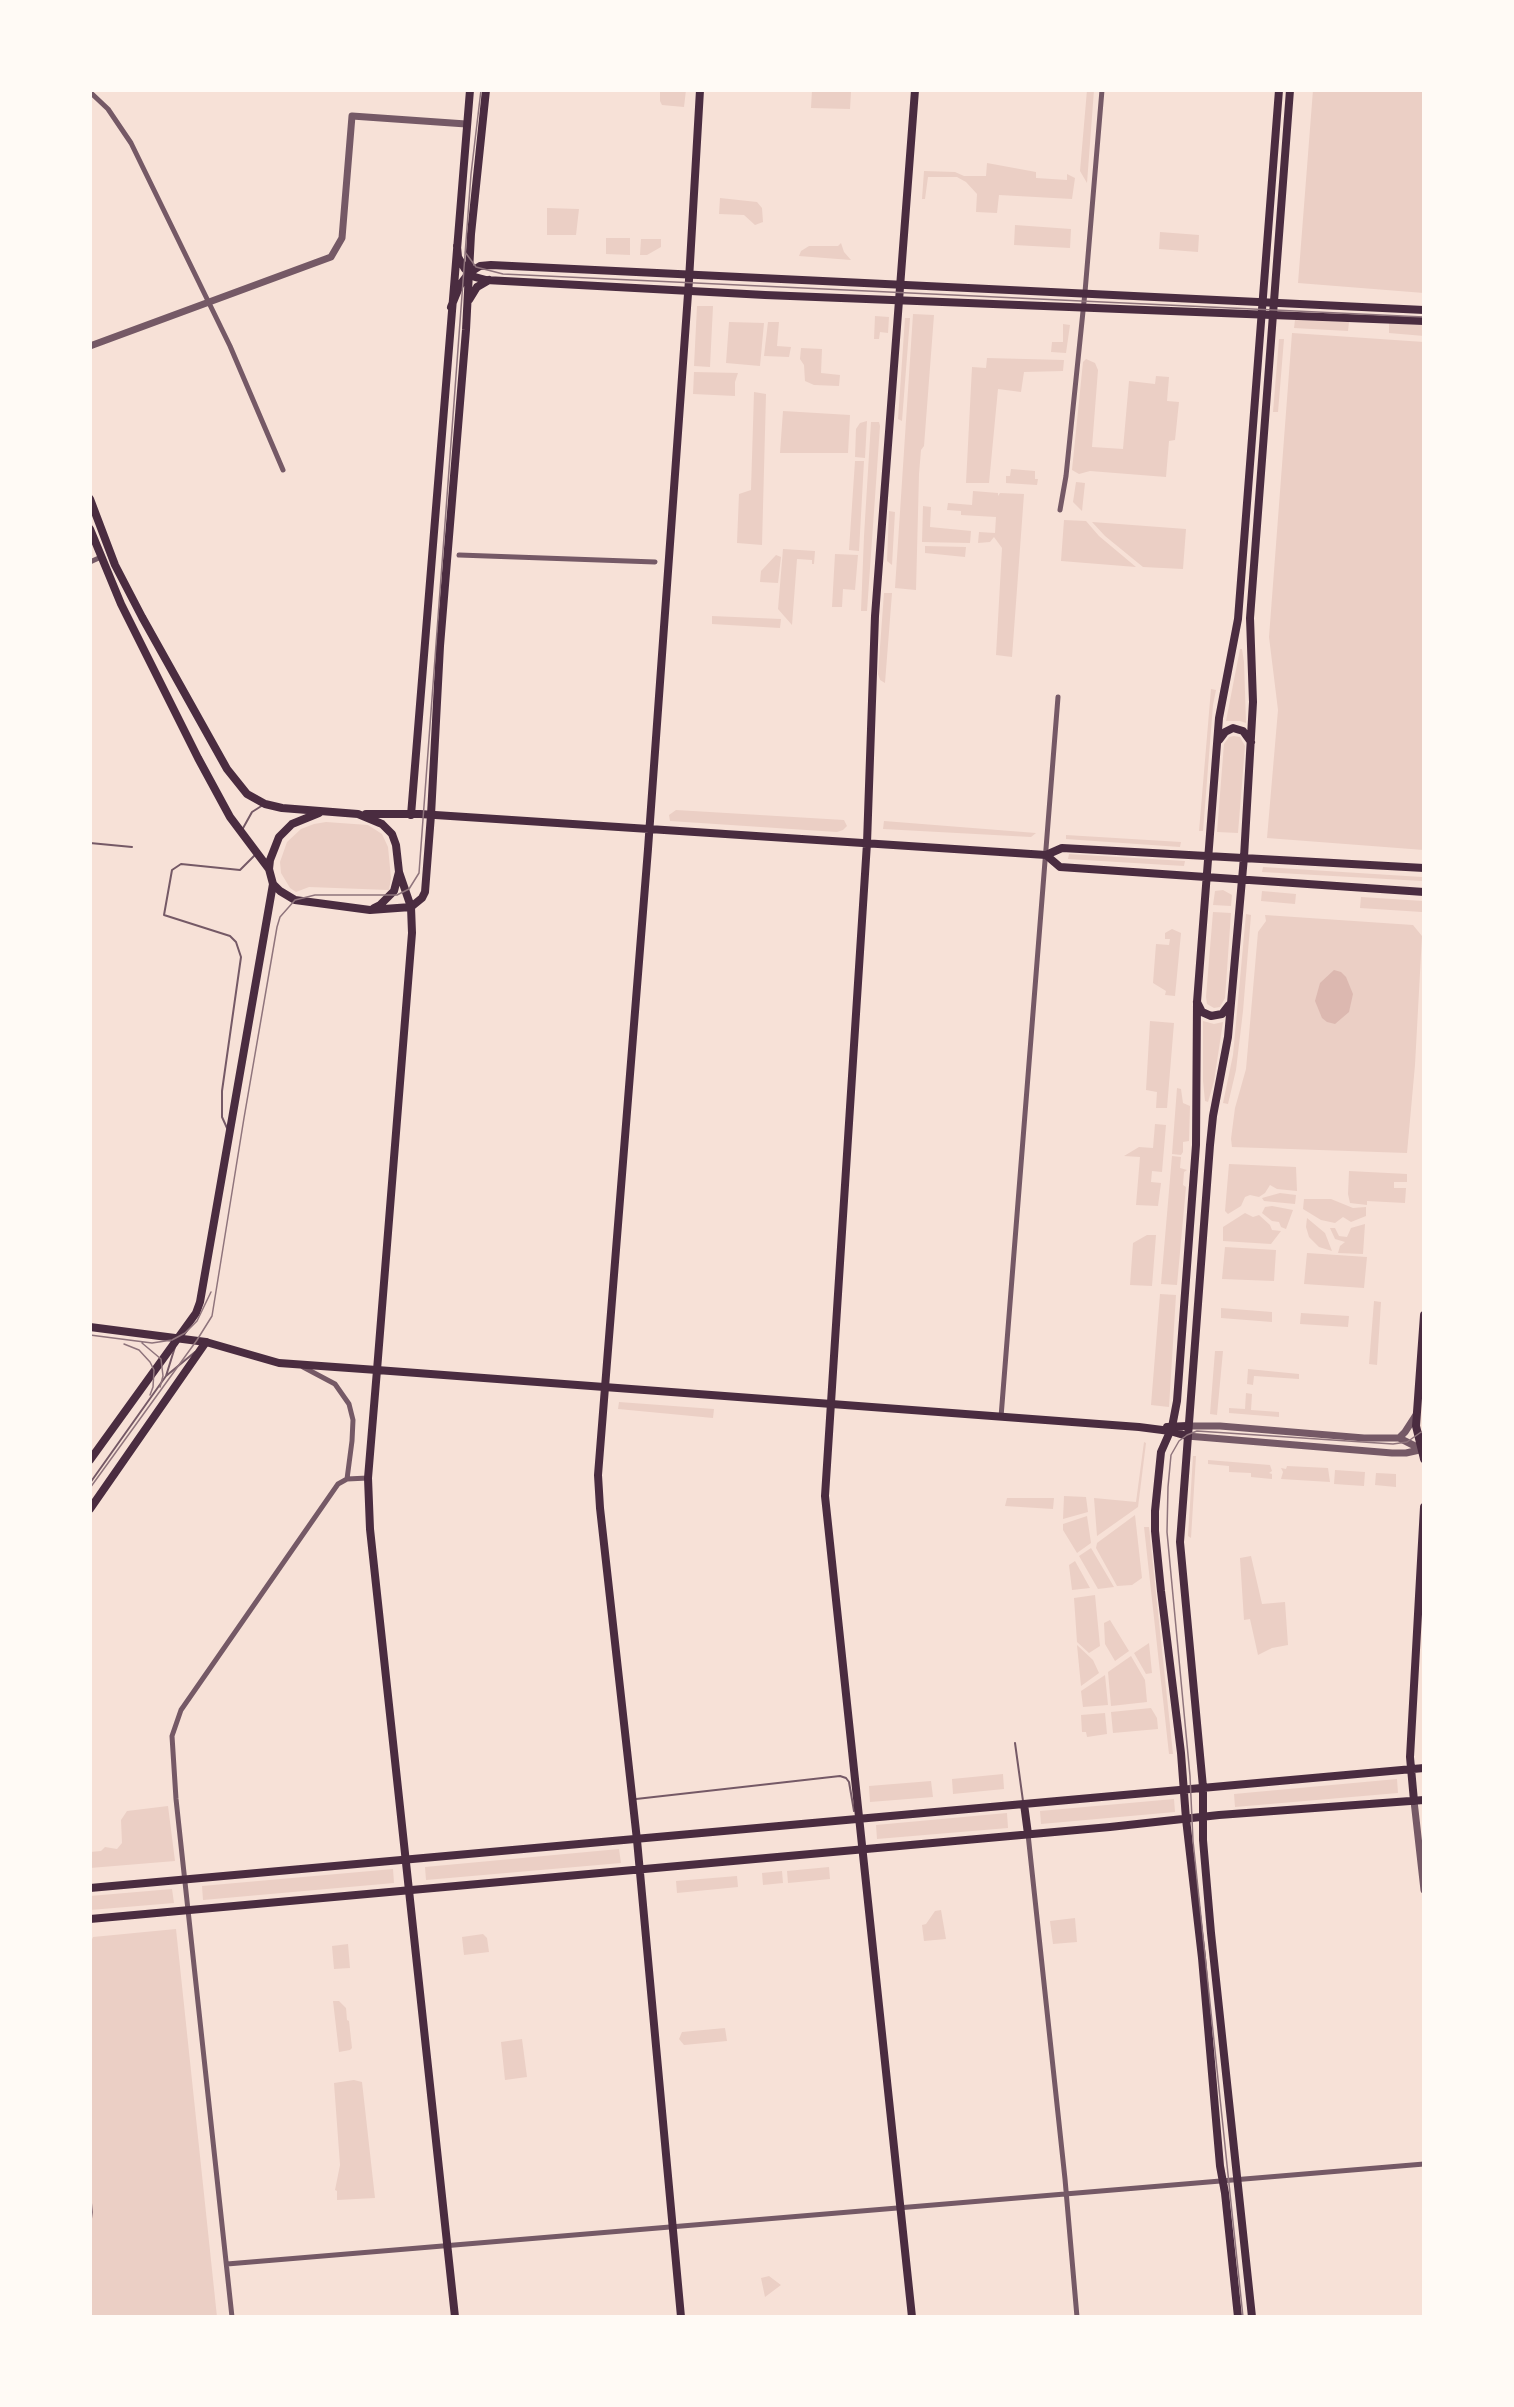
<!DOCTYPE html>
<html>
<head>
<meta charset="utf-8">
<style>
  body { margin:0 }
  #map { position:relative; width:1514px; height:2407px; overflow:hidden; background:#f7e1d7; font-family:"Noto Sans",sans-serif }
  canvas { display:block }
  .frame { position:absolute; inset:0; border:92px solid #fffaf5; pointer-events:none }
</style>
</head>
<body>
<div id="map">
<canvas width="1514" height="2407"></canvas>
<div class="frame"></div>
</div>
<script>
const context = document.querySelector('canvas').getContext('2d');
context.lineJoin = 'round';
function fill(path, color) { context.fillStyle = color; context.fill(path, 'evenodd'); }
const toPath = rows => new Path2D(rows.map(r => 'M' + r).join(''));
function trace(path, color, width, dash) { context.strokeStyle = color; context.lineWidth = width; context.lineCap = dash ? 'butt' : 'round'; context.setLineDash(dash || []); context.stroke(path); }
fill(toPath([
  [660,90,686,90,684,107,662,105,660,101],
  [812,90,851,92,850,109,811,108],
  [1087,90,1094,90,1087,183,1080,171],
  [1313,90,1424,90,1424,293,1298,283],
  [987,163,1036,172,1036,178,1067,180,1067,174,1075,178,1072,199,999,195,997,213,976,212,977,194,966,182,957,177,928,177,925,199,922,199,924,171,955,172,964,176,986,176],
  [720,198,757,202,762,208,763,222,755,225,744,215,719,214],
  [547,208,579,209,576,235,547,235],
  [1015,225,1071,229,1070,248,1014,245],
  [1160,232,1199,235,1198,252,1159,249],
  [606,238,630,238,630,255,606,254],
  [641,239,661,239,661,247,647,255,640,255],
  [841,243,844,252,851,260,799,256,801,251,809,246,838,246],
  [697,306,713,306,710,367,694,366],
  [913,314,934,315,924,446,921,450,919,474,916,590,895,588],
  [875,316,889,317,888,333,880,332,879,339,874,339],
  [905,318,910,318,902,421,898,419],
  [1295,320,1349,322,1348,331,1294,328],
  [729,322,764,323,760,366,726,363],
  [768,322,779,322,777,346,791,347,789,357,764,356],
  [1389,322,1424,324,1424,336,1389,333],
  [1063,324,1070,325,1066,353,1051,352,1052,342,1063,342],
  [1292,333,1424,342,1424,850,1267,838,1278,710,1269,637],
  [1279,339,1284,339,1278,412,1273,412],
  [801,348,822,349,821,373,840,375,839,386,814,385,805,381,804,365,800,359],
  [987,358,1064,360,1063,371,1024,372,1021,392,998,389,989,483,966,483,972,367,986,368],
  [1086,359,1095,363,1098,370,1092,447,1123,449,1129,381,1155,384,1156,376,1169,377,1167,401,1179,402,1175,440,1169,441,1166,477,1090,471,1079,474,1072,470,1083,362],
  [694,372,738,373,735,382,735,396,693,394],
  [754,392,766,394,762,545,737,543,739,494,751,490],
  [783,411,850,415,848,453,780,453],
  [867,421,865,458,855,457,856,429,860,423],
  [871,422,879,422,880,426,867,611,861,611,864,536],
  [855,461,864,461,859,551,849,550],
  [1011,469,1035,471,1035,479,1038,479,1037,485,1006,483,1006,476,1010,476],
  [1076,482,1085,483,1082,511,1073,502],
  [973,491,998,493,998,496,1000,493,1024,494,1012,657,996,655,1002,548,994,537,990,542,978,543,979,532,995,533,996,517,961,515,961,511,947,510,948,503,972,505],
  [923,506,931,507,930,527,971,531,970,543,922,542],
  [889,511,895,512,892,565,887,561],
  [1064,520,1086,521,1099,536,1136,567,1061,561],
  [1092,522,1186,529,1183,569,1143,567,1105,536],
  [925,546,966,547,965,557,925,553],
  [783,549,815,551,814,564,812,564,812,560,797,559,792,625,778,609],
  [835,554,858,555,855,590,843,589,842,607,832,607],
  [776,555,781,557,778,583,760,582,761,571],
  [884,593,892,593,885,683,880,680,878,674],
  [712,616,781,619,780,628,712,624],
  [1240,649,1242,649,1244,662,1246,723,1240,721,1226,721],
  [1211,689,1216,690,1213,705,1203,831,1199,831],
  [1234,736,1240,737,1245,746,1238,833,1217,832,1224,744,1229,737],
  [676,810,844,820,847,826,843,830,837,832,670,821,669,815],
  [884,821,1036,833,1031,837,883,829],
  [326,822,368,825,382,834,388,847,391,878,389,890,309,887,296,892,290,888,281,873,280,862,287,842,301,829,314,824],
  [1066,835,1181,842,1180,847,1066,839],
  [1069,854,1185,861,1184,866,1068,859],
  [1263,867,1422,877,1422,881,1262,872],
  [1223,890,1232,895,1231,906,1213,905,1215,891],
  [1262,891,1296,894,1295,904,1261,901],
  [1361,897,1423,901,1422,912,1360,908],
  [1213,912,1231,913,1225,998,1220,1007,1214,1008,1207,1004,1206,997],
  [1246,914,1251,915,1243,1011,1236,1070,1228,1104,1223,1103,1233,1055],
  [1265,915,1413,925,1422,936,1415,1065,1407,1153,1232,1147,1231,1139,1235,1108,1246,1069,1258,932,1266,921],
  [1172,929,1181,933,1175,996,1165,995,1166,991,1153,983,1156,944,1169,945,1170,939,1165,939,1165,933],
  [1150,1021,1174,1023,1167,1108,1156,1108,1157,1092,1146,1090],
  [1203,1021,1214,1024,1223,1022,1214,1081,1208,1102,1205,1101,1203,1081],
  [1177,1088,1181,1089,1183,1103,1190,1106,1189,1141,1183,1142,1183,1152,1181,1155,1172,1154],
  [1155,1124,1166,1125,1162,1172,1152,1171,1151,1182,1161,1183,1158,1206,1136,1205,1140,1157,1124,1156,1139,1147,1153,1148],
  [1172,1156,1181,1157,1180,1168,1187,1170,1184,1172,1183,1185,1186,1187,1177,1285,1161,1284],
  [1229,1164,1296,1167,1297,1191,1277,1189,1270,1185,1265,1193,1259,1197,1250,1195,1245,1197,1241,1206,1228,1214,1225,1211],
  [1349,1171,1407,1174,1407,1182,1394,1182,1394,1188,1406,1188,1405,1203,1367,1201,1367,1205,1350,1203,1348,1194],
  [1280,1193,1296,1195,1295,1204,1264,1201,1262,1198],
  [1304,1199,1331,1199,1353,1208,1366,1207,1366,1216,1351,1222,1343,1217,1335,1223,1321,1220,1303,1209],
  [1272,1206,1293,1210,1286,1229,1281,1227,1279,1222,1272,1221,1262,1213,1265,1207],
  [1245,1213,1253,1217,1259,1215,1270,1225,1272,1230,1281,1231,1271,1244,1223,1241,1223,1227],
  [1307,1218,1325,1233,1332,1251,1319,1247,1309,1237,1306,1227],
  [1365,1224,1363,1254,1338,1253,1340,1246,1345,1242,1335,1239,1330,1228,1335,1228,1339,1236,1347,1237,1351,1228],
  [1147,1235,1156,1235,1152,1286,1130,1285,1133,1243],
  [1225,1247,1276,1250,1274,1281,1222,1279],
  [1307,1253,1367,1257,1364,1288,1304,1284],
  [1160,1294,1176,1295,1169,1407,1151,1405],
  [1374,1301,1381,1302,1377,1365,1369,1364],
  [1221,1308,1272,1312,1272,1322,1221,1318],
  [1301,1313,1349,1316,1348,1327,1300,1324],
  [1215,1351,1223,1351,1217,1415,1210,1414],
  [1248,1369,1299,1374,1299,1379,1254,1376,1253,1385,1247,1384],
  [1246,1393,1252,1394,1251,1410,1279,1412,1279,1417,1229,1413,1229,1408,1245,1409],
  [619,1402,714,1409,713,1418,618,1409],
  [1144,1442,1146,1443,1138,1507,1097,1536,1094,1498,1136,1502],
  [1193,1456,1196,1456,1191,1538,1188,1536],
  [1208,1460,1270,1465,1272,1471,1269,1473,1272,1474,1272,1479,1251,1477,1251,1473,1229,1472,1229,1466,1208,1464],
  [1287,1466,1328,1468,1330,1482,1281,1479,1283,1472,1281,1468,1286,1469],
  [1335,1470,1365,1472,1364,1486,1334,1484],
  [1376,1473,1396,1474,1396,1487,1375,1485],
  [1064,1496,1086,1497,1088,1512,1063,1519],
  [1007,1498,1054,1498,1053,1509,1005,1506],
  [1135,1515,1142,1578,1132,1585,1117,1586,1096,1548,1097,1543],
  [1087,1516,1091,1543,1077,1553,1063,1530,1063,1524],
  [1149,1527,1173,1754,1169,1754,1144,1527],
  [1091,1548,1114,1587,1098,1589,1079,1556],
  [1251,1556,1262,1604,1285,1602,1288,1645,1272,1648,1258,1655,1250,1619,1244,1620,1240,1558],
  [1075,1561,1090,1588,1072,1590,1069,1565],
  [1095,1595,1100,1646,1089,1653,1077,1642,1074,1598],
  [1110,1620,1129,1651,1115,1661,1105,1644,1104,1623],
  [1149,1643,1152,1673,1146,1674,1134,1653],
  [1077,1645,1093,1660,1099,1673,1081,1686],
  [1131,1656,1145,1680,1147,1702,1111,1706,1108,1672],
  [1105,1675,1108,1705,1083,1707,1081,1691],
  [1151,1708,1157,1718,1158,1729,1113,1733,1111,1712],
  [1105,1713,1107,1734,1087,1737,1086,1732,1082,1732,1081,1715],
  [1003,1774,1004,1789,953,1794,952,1779],
  [1397,1779,1398,1793,1235,1807,1234,1794],
  [931,1781,933,1797,870,1802,869,1786],
  [1174,1799,1175,1812,1041,1824,1040,1811],
  [168,1806,175,1861,90,1868,90,1852,101,1851,105,1847,117,1849,122,1843,121,1820,127,1811],
  [1007,1813,1008,1828,877,1839,876,1825],
  [619,1849,621,1863,426,1880,425,1867],
  [829,1867,830,1879,788,1883,787,1871],
  [393,1869,394,1883,203,1900,202,1886],
  [782,1871,783,1883,763,1885,762,1873],
  [737,1876,738,1887,677,1893,676,1881],
  [172,1889,174,1903,90,1910,90,1896],
  [941,1910,946,1939,924,1941,922,1925,926,1924,935,1911],
  [1075,1918,1077,1942,1053,1944,1050,1921],
  [176,1929,217,2317,90,2317,90,1944,93,1937],
  [483,1934,487,1938,489,1952,464,1955,462,1937],
  [348,1944,350,1968,334,1969,332,1946],
  [333,2001,339,2001,346,2008,347,2020,349,2021,352,2048,350,2050,339,2052],
  [725,2028,727,2041,684,2045,679,2039,682,2032],
  [522,2039,527,2077,505,2080,501,2042],
  [354,2080,362,2082,375,2198,337,2200,337,2191,335,2190,340,2165,334,2083],
  [769,2276,781,2285,765,2297,761,2278]
]), '#ebcfc5');
fill(toPath([
  [1334,970,1341,972,1346,977,1353,994,1349,1012,1335,1024,1327,1022,1322,1018,1315,1001,1320,983]
]), '#dcb8b0');
trace(toPath([
  [242,830,252,812,263,805],
  [90,843,132,847],
  [227,1128,222,1117,222,1091,241,957,236,942,230,936,164,915,172,870,181,864,240,870,255,855],
  [166,1376,175,1347],
  [90,1483,166,1376,195,1352],
  [1015,1743,1023,1801],
  [636,1799,840,1776,846,1778,849,1782,854,1811]
]), '#755966', 2);
trace(toPath([
  [90,92,108,109,131,143,230,346,283,470],
  [1060,510,1066,476,1085,292,1102,90],
  [459,555,655,562],
  [90,562,101,557],
  [303,1367,335,1384,349,1404,353,1420,352,1441,347,1479],
  [1001,1417,1058,697],
  [1028,1834,1065,2179,1077,2317],
  [227,2264,1424,2164],
  [232,2317,176,1799,172,1736,181,1710,338,1484,347,1479,368,1478]
]), '#755966', 5);
trace(toPath([
  [90,346,331,257,342,238,352,116,466,124],
  [1187,1426,1220,1426,1364,1438,1399,1438,1421,1449],
  [1187,1436,1392,1453,1406,1453,1424,1449],
  [1399,1438,1405,1432,1416,1415],
  [1414,1801,1424,1890]
]), '#755966', 7);
trace(toPath([
  [457,246,458,257,465,269,475,277,486,280,765,295,1424,321],
  [469,300,477,287,489,280],
  [451,307,460,285,469,273,480,266,491,265,1424,310],
  [411,815,470,90],
  [431,815,440,646,466,330,471,234,486,90],
  [90,1327,206,1342],
  [1167,1427,1187,1426],
  [1186,1819,1202,1958,1220,2166,1225,2193,1238,2317],
  [455,2317,370,1529,368,1478,377,1370,1139,1427,1170,1431,1187,1436]
]), '#4a2c40', 8);
trace(toPath([
  [90,499,115,565,142,617,227,769,247,794,265,804,282,808,358,814,382,824,392,834,396,845,399,872,411,907,412,933,377,1370,279,1363,206,1342,90,1509],
  [90,529,121,604,198,758,230,817,269,869],
  [1219,740,1225,732,1233,728,1243,731,1251,742],
  [319,813,292,824,279,837,270,860,269,869,273,884,280,891,295,900,370,910,411,907,422,898,425,892,431,815],
  [366,814,420,814,1046,855,1062,848,1424,868],
  [1046,855,1060,867,1424,892],
  [374,908,380,905,394,891,399,872],
  [1197,1002,1202,1012,1211,1016,1222,1014,1229,1005],
  [1424,1315,1416,1426,1424,1459],
  [90,1460,196,1313,200,1302,273,884],
  [1414,1801,1410,1757,1424,1507],
  [1024,1804,1028,1834],
  [1186,1819,1181,1753,1161,1591,1155,1531,1155,1511,1161,1452,1172,1427,1177,1401,1196,1145,1197,1002,1219,718,1238,619,1279,90],
  [90,1888,1424,1768],
  [90,1919,1110,1827,1219,1815,1424,1800],
  [681,2317,637,1840,600,1508,598,1475,648,849,689,280,700,90],
  [912,2317,825,1496,867,843,875,616,915,90],
  [1252,2317,1211,1933,1203,1840,1203,1787,1180,1542,1210,1145,1213,1116,1228,1037,1244,857,1253,702,1250,618,1290,90]
]), '#4a2c40', 8);
trace(toPath([
  [465,252,476,267,503,274,1424,317],
  [90,1335,152,1343,172,1340,185,1333,197,1321,211,1292],
  [142,1343,161,1359,163,1376,160,1387],
  [124,1344,139,1350,150,1362,154,1370,153,1387,150,1395],
  [90,1488,197,1340,212,1316,244,1118,277,927,280,917,295,900,315,895,397,895,409,889,419,873,471,174,481,90],
  [1243,2317,1193,1841,1190,1776,1167,1532,1168,1487,1171,1455,1179,1441,1187,1435,1197,1431,1393,1444,1407,1442,1424,1430]
]), '#8f747c', 1.5);
trace(toPath([
  [90,2194,92,2212,90,2225]
]), '#8f747c', 2);
</script>
</body>
</html>
